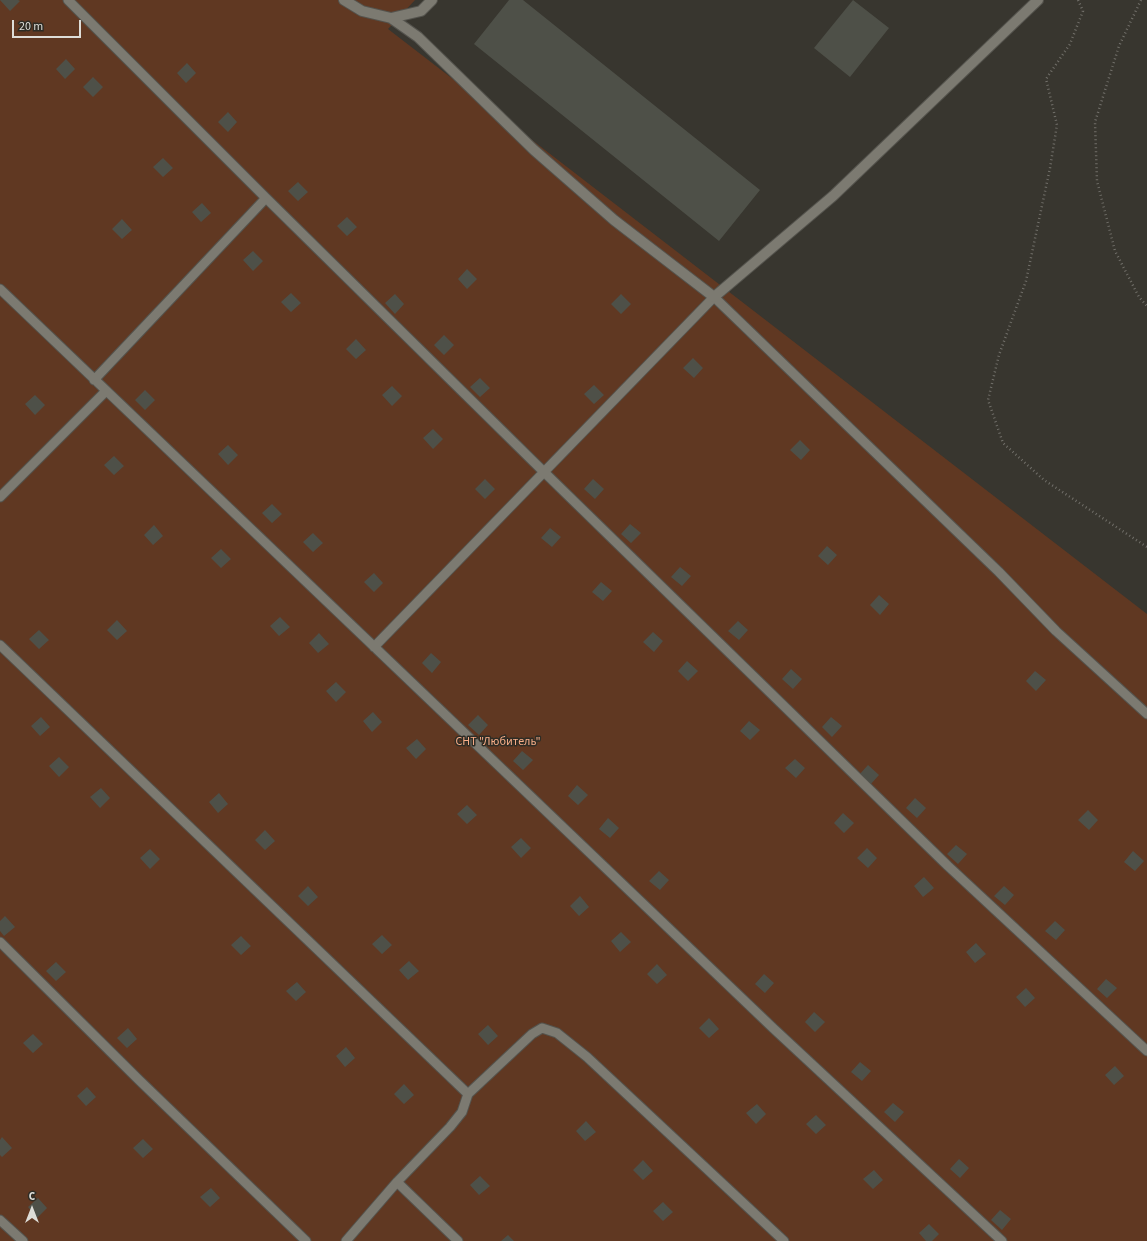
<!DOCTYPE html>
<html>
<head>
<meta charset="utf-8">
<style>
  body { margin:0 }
  #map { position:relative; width:1147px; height:1241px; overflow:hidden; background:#38362f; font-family:"Source Sans 3",sans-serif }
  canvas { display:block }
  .north { position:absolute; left:12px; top:1189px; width:40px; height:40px; -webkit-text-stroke:3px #2e2c25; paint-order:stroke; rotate:0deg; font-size:11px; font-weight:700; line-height:16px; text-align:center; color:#deddd8 }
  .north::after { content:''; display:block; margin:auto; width:14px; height:18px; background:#deddd8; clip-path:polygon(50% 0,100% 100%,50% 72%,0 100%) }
  .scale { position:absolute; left:12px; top:20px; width:69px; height:18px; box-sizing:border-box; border:2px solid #deddd8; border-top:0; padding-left:5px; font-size:12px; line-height:14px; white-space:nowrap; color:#deddd8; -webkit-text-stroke:3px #2e2c25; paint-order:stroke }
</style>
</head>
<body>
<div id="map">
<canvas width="1147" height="1241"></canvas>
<div class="north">С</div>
<div class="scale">20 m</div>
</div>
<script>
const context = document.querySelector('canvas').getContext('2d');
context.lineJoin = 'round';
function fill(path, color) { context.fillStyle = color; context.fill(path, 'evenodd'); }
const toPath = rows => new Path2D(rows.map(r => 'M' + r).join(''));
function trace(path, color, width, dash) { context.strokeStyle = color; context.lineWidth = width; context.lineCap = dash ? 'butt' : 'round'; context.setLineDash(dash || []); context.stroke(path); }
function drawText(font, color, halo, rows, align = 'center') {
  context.font = font + ' "Source Sans 3",sans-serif'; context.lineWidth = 3; context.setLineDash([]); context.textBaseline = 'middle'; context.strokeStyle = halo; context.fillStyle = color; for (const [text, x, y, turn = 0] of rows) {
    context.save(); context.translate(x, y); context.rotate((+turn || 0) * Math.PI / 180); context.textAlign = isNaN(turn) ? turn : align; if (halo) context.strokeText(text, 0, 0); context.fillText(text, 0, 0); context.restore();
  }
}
fill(toPath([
  [0,0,415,0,388,29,1147,614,1147,1241,0,1241]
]), '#603822');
fill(toPath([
  [0,0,18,0,20,1,10,11],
  [509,0,523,0,760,190,719,241,474,44],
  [853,0,889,28,850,77,814,48],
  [66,59,75,69,65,79,56,69],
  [187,63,196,73,186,83,177,73],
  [93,77,103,87,93,97,83,87],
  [228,112,237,122,228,132,218,122],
  [163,158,173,168,163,177,153,167],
  [298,182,308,192,298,201,288,191],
  [202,203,211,213,201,222,192,212],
  [347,217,357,227,347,236,337,226],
  [122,219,132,230,122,239,112,229],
  [253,251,263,261,253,271,243,260],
  [467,269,477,279,467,289,458,279],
  [291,293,301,303,291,312,281,302],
  [395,294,404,304,395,314,385,303],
  [621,294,631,304,621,314,611,304],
  [444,335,454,345,444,355,434,345],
  [356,339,366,350,356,359,346,349],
  [693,358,703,368,694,378,683,368],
  [480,378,490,388,480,397,470,387],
  [594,385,604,395,594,404,584,394],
  [392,386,402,396,392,406,382,395],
  [145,390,155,400,145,410,135,400],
  [35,395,45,405,35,415,25,404],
  [433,429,443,439,433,449,423,438],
  [800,440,810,450,801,460,790,450],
  [228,445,238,455,228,465,218,454],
  [114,456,124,466,114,475,104,465],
  [485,479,495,489,485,499,475,489],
  [593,479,604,489,595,499,584,489],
  [272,504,282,514,272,523,262,513],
  [630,524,641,533,631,543,621,534],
  [154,525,163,536,153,545,144,535],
  [550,528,561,537,552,547,541,538],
  [313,533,323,543,313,552,303,542],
  [827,546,837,555,828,565,818,556],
  [221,549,231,559,221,568,211,558],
  [680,567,691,576,682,586,671,577],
  [374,573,383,583,374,592,364,582],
  [601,582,612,591,603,601,592,592],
  [879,595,889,604,880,615,870,605],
  [280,617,290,627,279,636,270,626],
  [117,620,127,631,117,640,107,630],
  [738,621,748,630,739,640,728,631],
  [39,630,49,640,39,649,29,639],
  [653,632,663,641,654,652,643,642],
  [319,633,329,644,318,653,309,643],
  [431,653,441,662,432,673,422,663],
  [687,661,698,671,688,681,678,671],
  [791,669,802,679,793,689,782,679],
  [1035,671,1046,680,1036,691,1026,681],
  [336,682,346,692,336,702,326,691],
  [373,712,382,722,372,732,363,721],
  [478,715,488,725,479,735,468,725],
  [41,717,50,727,40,736,31,726],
  [831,717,842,726,832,737,822,727],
  [749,721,760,730,750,740,740,731],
  [417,739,426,749,416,759,406,748],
  [522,751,533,760,523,770,513,761],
  [59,757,69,767,59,777,49,766],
  [795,759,805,768,796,778,785,768],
  [868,765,879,775,870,785,859,775],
  [577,785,588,795,578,805,568,796],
  [101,788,110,798,100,808,90,797],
  [219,793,228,804,218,813,209,802],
  [915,798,926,808,917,818,906,808],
  [467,805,477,815,467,824,457,814],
  [1088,810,1098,820,1089,830,1078,820],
  [843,813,854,823,844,833,834,823],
  [608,818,619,828,610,838,599,829],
  [265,830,275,841,265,850,255,840],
  [521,838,531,848,521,858,511,847],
  [956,845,967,854,958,864,947,854],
  [867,848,877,858,868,868,857,858],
  [150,849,160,859,150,869,140,858],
  [1133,851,1144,861,1135,871,1124,862],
  [659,871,669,880,660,890,649,881],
  [924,877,934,888,923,897,914,886],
  [308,886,318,897,308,906,298,896],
  [1004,886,1014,895,1005,905,994,896],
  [580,896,589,907,579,916,570,906],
  [5,916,15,927,4,936,0,931,0,921],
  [1055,921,1065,930,1056,940,1045,931],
  [621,932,631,942,620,952,611,941],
  [382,935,392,945,382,954,372,944],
  [241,936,251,946,241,955,231,945],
  [976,943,986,954,975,963,966,952],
  [409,961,419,971,408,980,399,970],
  [56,962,66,972,56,981,46,971],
  [657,964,667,975,657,984,647,974],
  [764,974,774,983,765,993,755,984],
  [1106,979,1117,988,1107,998,1097,989],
  [297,982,306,992,296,1001,286,991],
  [1026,988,1035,998,1025,1007,1016,997],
  [814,1012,825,1022,815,1032,805,1022],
  [709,1018,719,1029,709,1038,699,1028],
  [488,1025,498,1036,488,1045,478,1034],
  [128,1028,137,1039,127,1048,117,1038],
  [33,1034,43,1044,33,1053,23,1043],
  [346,1047,355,1058,345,1067,336,1056],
  [860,1062,871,1071,862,1081,851,1072],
  [1115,1066,1124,1076,1114,1085,1105,1075],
  [404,1084,414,1095,404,1104,394,1094],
  [87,1087,96,1097,86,1106,77,1096],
  [893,1103,904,1112,895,1122,884,1112],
  [757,1104,766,1114,756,1124,746,1113],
  [816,1115,826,1125,816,1134,806,1124],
  [586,1121,596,1132,585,1141,576,1131],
  [2,1137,12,1148,2,1157,0,1155,0,1140],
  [143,1139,153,1149,143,1158,133,1148],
  [959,1159,969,1168,960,1178,950,1169],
  [643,1160,653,1171,643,1180,633,1170],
  [874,1170,883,1180,873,1189,863,1179],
  [480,1176,490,1186,479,1195,470,1185],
  [211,1188,220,1198,210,1207,200,1197],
  [38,1198,47,1208,37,1218,28,1207],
  [663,1202,673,1212,663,1221,653,1211],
  [1000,1210,1011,1219,1002,1230,991,1220],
  [929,1224,939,1234,932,1241,926,1241,919,1233],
  [508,1235,514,1241,501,1241]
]), '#4e5048');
const lane = toPath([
  [68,0,266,198,544,472,948,866,1147,1051],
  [0,289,773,1028,1002,1241],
  [94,380,266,198],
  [0,497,106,391],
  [0,645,468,1094,532,1034,542,1028,557,1033,587,1057,784,1241],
  [374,647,714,297,999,572,1056,631,1147,714],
  [0,942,139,1080,306,1241],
  [397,1182,458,1241],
  [0,1220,23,1241],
  [346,1241,397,1182,450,1127,462,1112,468,1094]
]);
const street = toPath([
  [344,0,362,11,391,18,421,11,432,0],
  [391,18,418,37,534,150,614,220,714,297,833,196,1038,0]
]);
trace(lane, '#54534d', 11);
trace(street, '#54534d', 12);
trace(toPath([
  [1078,0,1083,11,1070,44,1046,79,1057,125,1050,168,1026,281,999,355,988,400,1003,443,1044,480,1147,547],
  [1141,0,1119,46,1095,122,1097,181,1115,251,1139,297,1147,306]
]), '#716f69', 2.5, [1, 3]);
trace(lane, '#7c7a71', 9);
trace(street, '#7c7a71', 10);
drawText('12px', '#f8ad87', '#2e2c25', [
  ["СНТ \"Любитель\"",498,742]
]);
</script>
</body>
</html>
